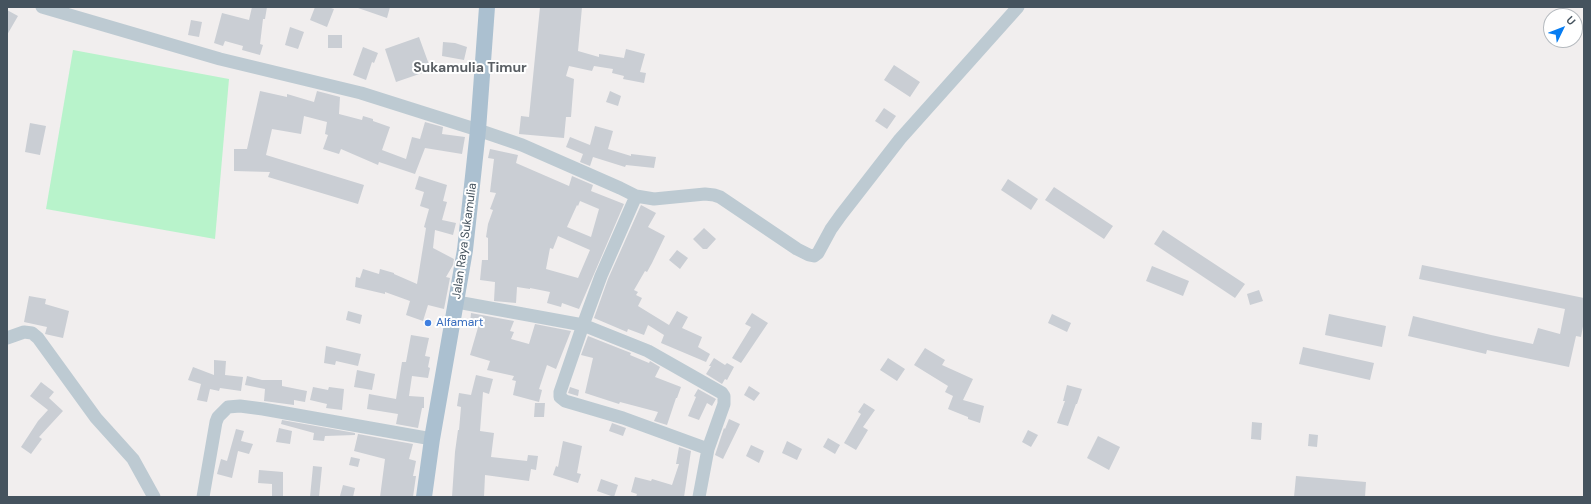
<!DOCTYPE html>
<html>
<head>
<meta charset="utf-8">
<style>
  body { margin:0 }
  #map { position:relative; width:1591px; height:504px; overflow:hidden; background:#f1eeee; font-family:"DM Sans",sans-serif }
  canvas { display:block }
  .frame { position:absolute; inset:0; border:8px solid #45535e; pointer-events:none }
  .north { position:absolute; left:1543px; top:8px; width:40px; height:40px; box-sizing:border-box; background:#fff; border:1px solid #b5babf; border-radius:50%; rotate:47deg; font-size:11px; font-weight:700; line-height:16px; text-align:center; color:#45535e }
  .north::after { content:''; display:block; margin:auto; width:14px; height:18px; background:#077df2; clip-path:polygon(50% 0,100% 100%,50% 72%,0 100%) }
</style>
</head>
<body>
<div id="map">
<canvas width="1591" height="504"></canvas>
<div class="frame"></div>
<div class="north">U</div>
</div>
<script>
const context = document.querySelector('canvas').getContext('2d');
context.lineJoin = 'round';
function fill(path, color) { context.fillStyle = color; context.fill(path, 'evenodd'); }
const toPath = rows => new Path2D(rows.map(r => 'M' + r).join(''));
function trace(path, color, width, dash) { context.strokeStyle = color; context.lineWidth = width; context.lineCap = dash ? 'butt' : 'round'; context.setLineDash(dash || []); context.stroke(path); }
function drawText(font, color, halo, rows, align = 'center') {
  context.font = font + ' "DM Sans",sans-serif'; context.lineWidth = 4; context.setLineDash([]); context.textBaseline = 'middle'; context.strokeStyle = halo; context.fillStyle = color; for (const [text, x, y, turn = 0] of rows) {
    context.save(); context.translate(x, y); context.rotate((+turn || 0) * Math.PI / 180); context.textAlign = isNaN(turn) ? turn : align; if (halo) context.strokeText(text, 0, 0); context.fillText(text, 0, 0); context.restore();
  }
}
fill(toPath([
  [73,50,229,79,215,239,46,209]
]), '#b8f3cb');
fill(toPath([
  [252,7,267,7,265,19,263,19,260,44,263,45,260,55,242,50,243,46,225,41,223,46,214,43,222,13,249,20],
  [315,7,328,7,334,9,327,27,310,20],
  [359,7,390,7,387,18,358,8],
  [540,7,582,7,578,51,599,57,599,54,624,58,626,49,645,54,640,72,646,73,644,83,623,79,624,76,612,73,613,69,594,66,592,71,569,66,566,76,574,79,571,117,566,117,564,138,519,134,521,116,529,117],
  [7,10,18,16,7,35],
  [191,20,202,22,199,37,188,35],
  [290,27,304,32,298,49,285,45],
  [328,35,342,35,342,48,328,48],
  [419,37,431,70,396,82,385,49],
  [443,42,455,43,467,47,464,60,442,56],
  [363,47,378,53,374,63,372,62,366,80,353,75],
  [894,65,920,82,910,97,884,80],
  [260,91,287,97,287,94,314,102,317,91,340,97,339,114,362,120,363,116,373,119,373,121,390,127,382,150,406,159,412,137,420,139,425,122,443,127,442,134,465,137,462,154,425,148,415,174,379,162,378,165,341,149,339,154,323,149,328,135,325,134,327,122,304,116,301,134,272,129,266,155,364,185,358,204,268,177,270,172,234,171,234,149,247,149],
  [610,91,621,96,618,106,606,102],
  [884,108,896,116,887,129,875,121],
  [30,123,46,126,40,155,25,152],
  [595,126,613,131,608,149,631,156,631,154,656,157,654,168,626,165,625,167,593,157,590,166,580,162,583,154,566,147,570,137,590,145],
  [490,149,518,155,516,163,569,186,572,176,593,185,591,191,624,204,579,309,562,303,561,307,547,303,550,292,530,288,530,289,517,287,516,303,494,301,495,282,480,280,482,260,488,260,488,238,486,237,488,224,493,210,490,209,496,193,490,192,494,159,488,158],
  [580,201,599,209,591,237,567,227,577,205,578,206],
  [558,236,590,250,578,278,546,269,550,248,553,249],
  [419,176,447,185,443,201,447,202,442,220,456,223,453,235,435,230,433,248,454,259,453,265,446,277,450,278,444,309,428,305,423,321,406,315,410,301,385,292,385,294,355,287,356,277,360,278,363,269,379,274,380,269,394,273,394,274,417,284,426,228,424,227,429,209,420,206,424,192,415,189],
  [1008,179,1038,199,1031,210,1001,190],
  [1054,187,1113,226,1104,239,1045,200],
  [641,205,656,213,648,227,665,236,652,263,647,272,645,271,634,290,638,292,636,295,642,298,638,306,669,325,677,311,688,317,682,328,702,337,698,347,710,354,706,362,661,343,664,335,648,325,644,335,628,329,627,332,594,318,608,279],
  [704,228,716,239,707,249,703,249,693,239],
  [1163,230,1245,284,1235,298,1154,244],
  [677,250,688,258,680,269,669,260],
  [1422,265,1584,298,1584,321,1581,337,1576,336,1569,367,1487,350,1486,354,1408,336,1413,316,1491,335,1533,344,1538,328,1560,334,1565,309,1419,279],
  [1152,266,1189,281,1183,296,1146,281],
  [1259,290,1263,301,1250,305,1247,294],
  [29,296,46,299,45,304,69,311,63,338,45,334,47,327,24,322],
  [348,311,362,315,360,324,346,320],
  [471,313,514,321,510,331,514,332,511,339,529,344,535,324,571,331,556,369,547,365,539,389,542,390,539,402,513,395,516,381,512,380,514,376,487,370,490,361,470,355,479,324,470,323],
  [752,313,768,323,741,363,732,358,751,327,745,324],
  [1052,314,1071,323,1067,332,1048,323],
  [1329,314,1386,326,1382,347,1325,335],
  [411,335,429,338,425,356,430,357,428,367,430,368,428,378,412,376,409,396,424,397,424,408,422,408,418,428,396,424,398,414,367,409,369,394,396,399,402,362,406,362],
  [588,336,631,353,630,355,649,363,650,361,660,367,655,377,681,387,677,398,676,398,667,425,654,421,658,412,620,402,619,404,585,393,593,358,581,355],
  [326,346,361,354,358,366,336,361,335,365,324,363],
  [1303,347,1374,363,1370,380,1299,364],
  [925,348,945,360,942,365,973,379,963,400,984,406,980,423,968,419,968,417,948,409,953,396,945,392,948,386,914,365],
  [714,358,725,365,727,363,734,367,727,380,725,379,722,384,706,374,711,366,709,366],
  [888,358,905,369,897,381,880,370],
  [214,360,226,361,225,375,243,377,241,391,220,388,219,391,210,389,207,402,197,400,201,384,188,380,193,367,214,375],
  [357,370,375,374,372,390,354,387],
  [476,375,493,379,489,394,483,392,480,431,494,433,491,457,527,461,528,455,538,456,536,470,531,469,529,481,485,475,484,497,452,497,455,452,458,430,459,430,461,407,457,406,459,393,471,395],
  [247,376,262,380,282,380,282,386,307,391,305,402,294,400,294,405,264,401,265,389,245,385],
  [41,382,54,392,49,398,63,411,39,437,42,439,31,454,21,447,38,421,48,410,30,396],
  [1067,385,1082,389,1077,404,1076,404,1068,426,1057,423,1065,401,1063,401],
  [749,386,760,393,754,401,744,395],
  [313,387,328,390,329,387,344,389,342,410,326,408,327,404,310,400],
  [570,387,579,390,578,396,568,393],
  [698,389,716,399,712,406,707,403,699,420,688,416,696,397,694,396],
  [535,403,545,403,544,417,534,417],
  [864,403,875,410,863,427,868,430,856,450,844,443,861,414,858,412],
  [729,419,740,424,723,459,715,455,724,428,725,429],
  [282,420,355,433,355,435,325,436,324,441,313,440,314,433,281,424],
  [1252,422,1262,423,1261,440,1251,439],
  [612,423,626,428,623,436,609,431],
  [279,428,292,431,290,444,276,442],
  [236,429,244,431,241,441,253,444,249,454,238,451,232,478,217,474,221,459,227,461],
  [1028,430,1038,435,1031,447,1022,442],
  [358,434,413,444,409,459,416,461,413,476,416,476,413,497,380,497,385,459,354,451],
  [1309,434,1318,435,1317,447,1308,446],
  [1098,436,1120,447,1109,470,1087,458],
  [828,438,840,445,835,454,823,447],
  [563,441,582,446,577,473,581,474,578,483,553,475,556,466,558,467],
  [787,441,802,449,797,460,782,453],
  [751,445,764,451,759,463,746,456],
  [679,447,691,451,684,497,636,497,637,494,631,492,635,477,651,481,652,479,672,485,679,464,676,464],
  [351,457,360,459,358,467,349,465],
  [313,466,322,467,319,497,310,497],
  [259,470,283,472,283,497,272,497,272,484,258,483],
  [1296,476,1366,482,1365,497,1294,497],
  [601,479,618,485,614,497,597,491],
  [343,485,355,488,353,497,340,496]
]), '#caced4');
trace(toPath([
  [42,7,220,59,361,93,478,130,522,145,620,188,636,196,654,199,705,194,714,195,720,197,797,249,809,255,814,256,818,253,831,229,841,215,900,139,1018,7],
  [636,196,601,276,583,325,560,392,560,397,565,401,623,418,708,449],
  [457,302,583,325,648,351,722,393,724,396,724,404,708,449,699,497],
  [7,338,24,332,32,333,38,338,96,418,133,459,154,497],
  [203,497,216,422,218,417,228,407,240,406,263,409,432,439]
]), '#bdcad2', 13);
trace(toPath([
  [424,497,432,439,465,250,478,130,487,7]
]), '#abc0d0', 16);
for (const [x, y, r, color] of [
  [428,323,4,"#3f7fe0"]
]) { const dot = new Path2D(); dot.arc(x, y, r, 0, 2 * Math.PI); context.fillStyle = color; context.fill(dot); trace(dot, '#fff', 1.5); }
drawText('12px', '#45535e', '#fff', [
  ["Jalan Raya Sukamulia",465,241,-82]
]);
drawText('12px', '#366cbe', '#fff', [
  ["Alfamart",436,323]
], 'left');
drawText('bold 14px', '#5a5f64', '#fff', [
  ["Sukamulia Timur",470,68]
]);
</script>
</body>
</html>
